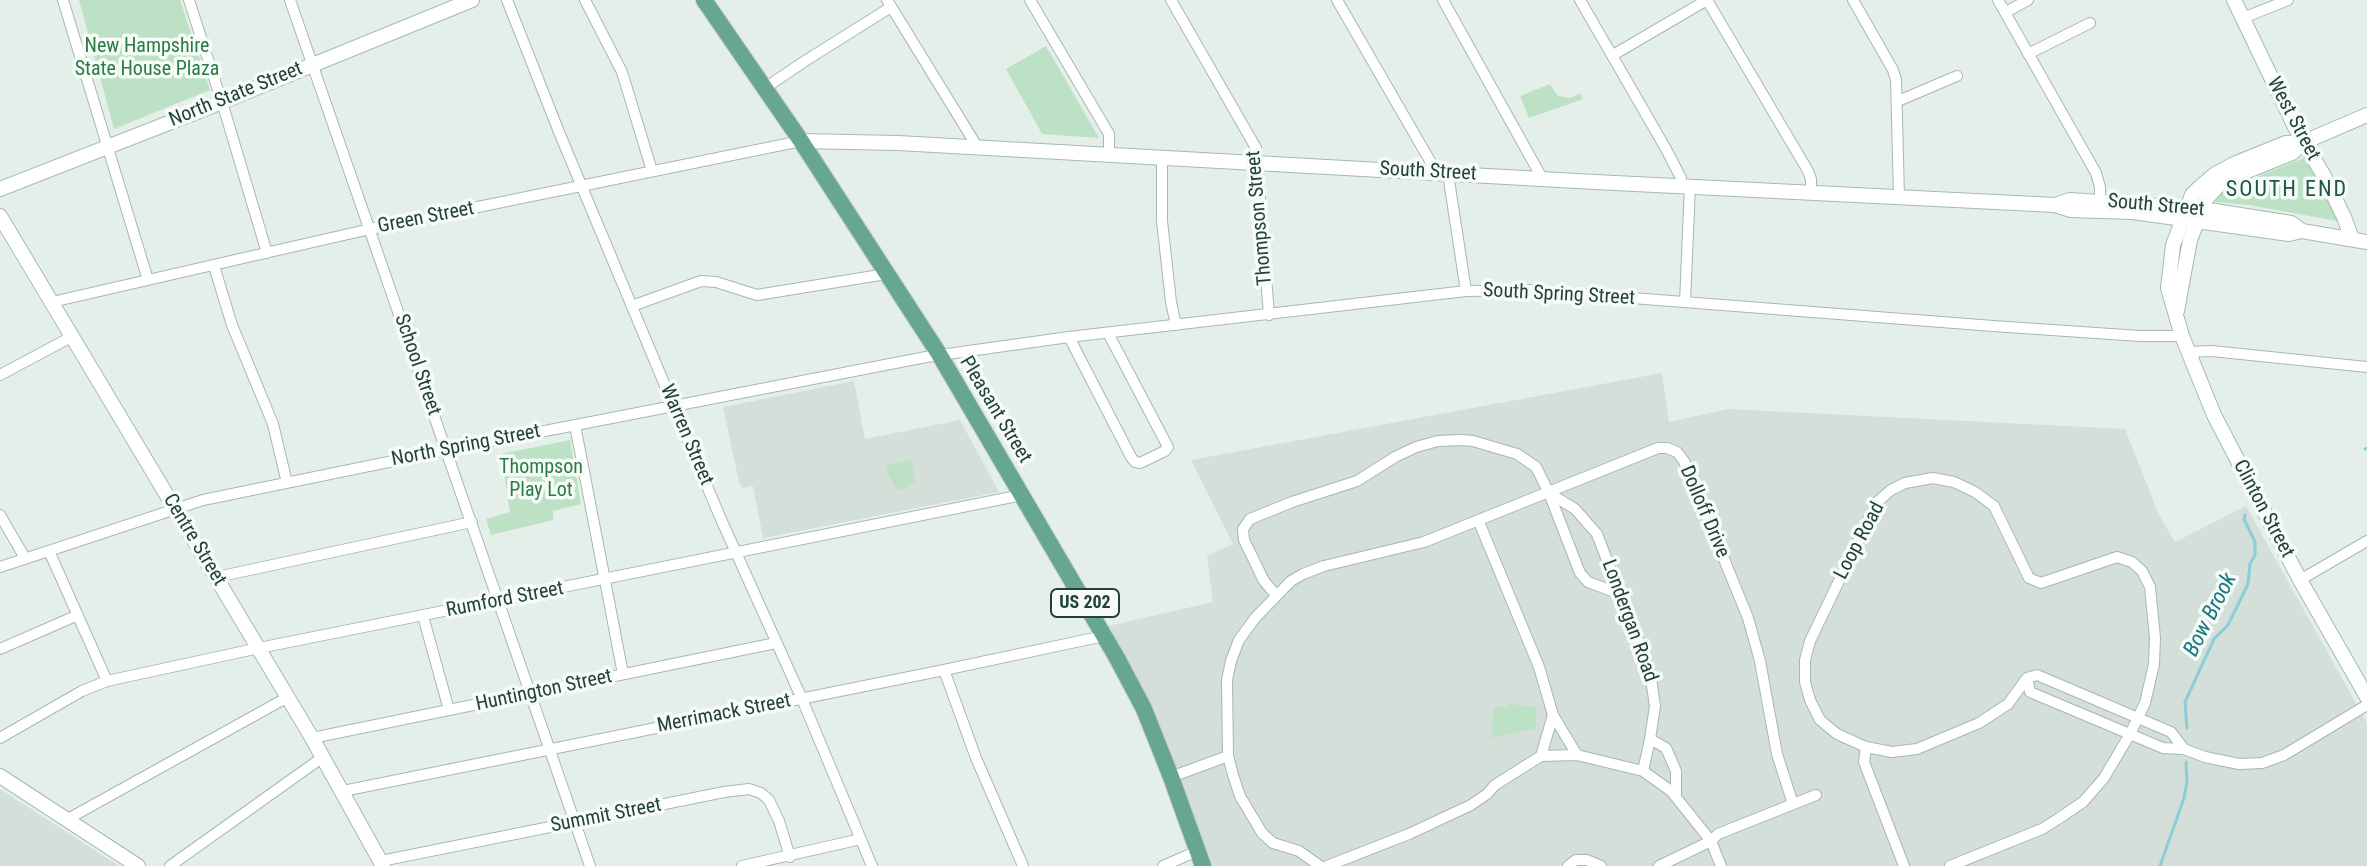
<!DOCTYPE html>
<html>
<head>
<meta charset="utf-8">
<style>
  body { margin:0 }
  canvas { display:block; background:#e5efe9 }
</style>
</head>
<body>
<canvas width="2367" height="866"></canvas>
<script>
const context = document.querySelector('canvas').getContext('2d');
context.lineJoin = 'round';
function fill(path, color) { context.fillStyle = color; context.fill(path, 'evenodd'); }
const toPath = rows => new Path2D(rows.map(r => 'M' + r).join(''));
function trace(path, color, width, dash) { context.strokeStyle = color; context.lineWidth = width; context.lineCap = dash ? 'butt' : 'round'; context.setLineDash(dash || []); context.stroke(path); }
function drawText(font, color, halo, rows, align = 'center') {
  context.font = font + ' "Roboto Condensed",sans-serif'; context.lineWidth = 7; context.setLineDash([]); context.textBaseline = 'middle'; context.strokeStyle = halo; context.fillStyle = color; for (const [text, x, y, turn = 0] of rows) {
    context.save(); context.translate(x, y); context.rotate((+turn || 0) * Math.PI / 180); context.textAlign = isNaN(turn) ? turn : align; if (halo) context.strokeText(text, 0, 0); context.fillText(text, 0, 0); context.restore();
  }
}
fill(toPath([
  [1662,373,1669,422,1728,409,2125,429,2159,515,2175,542,2246,506,2367,723,2367,866,1210,866,1149,704,1108,626,1213,602,1207,556,1233,544,1191,460],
  [854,381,865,439,960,420,999,492,763,538,753,486,743,488,739,482,723,407],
  [0,789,119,866,0,866]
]), '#d3dfd8');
fill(toPath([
  [79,0,180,0,210,90,114,129],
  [1046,46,1099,138,1042,134,1006,69],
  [1550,84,1558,96,1571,98,1580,93,1583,99,1529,118,1520,96],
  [2304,158,2307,161,2338,218,2337,221,2249,205,2215,202,2220,195,2231,187],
  [570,440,581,504,553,511,553,520,491,535,486,519,510,512,501,454],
  [911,459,915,482,901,491,896,488,888,475,886,466],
  [1508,704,1536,707,1536,728,1491,738,1494,707,1507,707]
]), '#bde1c4');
trace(toPath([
  [2365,449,2367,448],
  [2187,728,2185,702,2214,639,2228,625,2248,584,2250,564,2255,555,2255,542,2244,519,2245,515],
  [2160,866,2184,798,2187,782,2186,762]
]), '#8acfd6', 3);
const street = toPath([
  [63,0,148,280],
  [189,0,225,112,267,253],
  [290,0,590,866],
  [507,0,559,132,720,517,802,699,872,866],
  [585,0,622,72,652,171],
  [887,0,978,148],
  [1030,0,1109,134,1109,155],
  [1171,0,1256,148,1269,315],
  [1337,0,1437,173],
  [1443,0,1542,178],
  [1580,0,1666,149,1681,178,1681,186],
  [1707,0,1808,171,1811,179,1811,193],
  [1853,0,1893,70,1896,80,1899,197],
  [1998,0,2096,173,2100,187,2100,201],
  [2006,12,2028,0],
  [2243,18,2288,0],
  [2028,54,2090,23],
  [1613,55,1707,0],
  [765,88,805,61,891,7],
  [1898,101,1957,76],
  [1162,159,1162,221,1171,302,1176,325],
  [1448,174,1466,291],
  [214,266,232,325,273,424,287,483],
  [52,302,370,229,801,141],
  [1685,302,1690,186],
  [632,306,701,281,716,282,757,295,886,274],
  [1069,337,1131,457,1135,462,1140,463,1165,451,1168,447,1108,333],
  [2188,352,2212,351,2367,367],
  [0,375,73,336],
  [575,425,623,674],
  [1549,493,1575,509,1597,534,1650,672,1655,706,1650,739,1643,771],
  [0,515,25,558],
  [1479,522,1539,667,1553,715,1577,755],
  [49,551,107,681],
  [0,567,203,500,447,450,926,357,1069,337,1466,291,1529,290,1993,326,2140,336,2182,336],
  [217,577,472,522],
  [2300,580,2367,541],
  [1276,595,1264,581,1244,540,1243,529,1250,519,1292,502,1357,481,1395,457,1416,447,1438,441,1461,440,1473,441,1517,454,1536,467,1549,493,1580,573,1588,582,1620,594],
  [423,616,449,710],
  [0,649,78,615],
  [944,670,976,758,1023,866],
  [0,738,82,691,107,681,259,648,1022,495],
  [312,738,776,643],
  [1650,739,1666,748,1676,771,1676,797],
  [1866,747,1864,762,1904,866],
  [2184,749,2171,732,2037,675,2027,678,2030,692,2163,748,2184,749,2205,757,2239,764,2262,763,2284,755,2367,705],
  [1541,756,1577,755,1643,771,1671,791,1711,841,1721,866],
  [1171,777,1228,756],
  [343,791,944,670,1104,636],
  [66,820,288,697],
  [381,861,724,792,749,789,761,793,769,800,779,821,790,857],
  [170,866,323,757],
  [742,866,861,839],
  [1163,866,1197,851],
  [1320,866,1299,851,1273,843,1262,833,1240,796,1233,775,1228,756,1227,680,1231,661,1239,640,1255,618,1291,581,1303,574,1324,566,1424,542,1658,448,1667,448,1677,452,1684,461,1748,618,1760,661,1777,754,1793,804],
  [1327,866,1409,834,1471,805,1487,794,1495,785,1541,756,1553,715],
  [1568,866,1576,860,1587,860,1601,866],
  [1659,866,1711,841,1718,834,1816,795],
  [1950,866,2042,829,2058,819,2083,802,2104,778,2130,734,2145,703,2154,664,2155,638,2150,587,2142,571,2132,562,2117,557,2041,583,2029,578,1994,506,1975,492,1954,482,1933,478,1905,483,1891,490,1877,502,1810,641,1805,660,1805,682,1810,700,1820,720,1837,734,1866,747,1892,752,1917,749,1979,723,2008,704,2027,678]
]);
const secondary = toPath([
  [2234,0,2295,127,2324,176,2344,217,2352,239],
  [2367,115,2304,142,2286,143,2234,164,2214,175,2200,187,2192,195,2173,245,2168,288,2182,336,2214,415,2300,580,2367,697],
  [801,141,898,143,1595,182,2055,205,2071,210,2133,212,2289,234,2302,231,2367,242],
  [0,189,212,106,472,0],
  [2055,205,2070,200,2202,209,2291,223,2302,231],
  [0,216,312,738,383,866],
  [2177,311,2190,240,2206,199,2219,185,2235,176,2292,153,2304,142],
  [0,776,138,866]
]);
const primary = toPath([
  [704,0,801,141,939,354,1117,658,1144,709,1171,777,1203,866]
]);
trace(street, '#a7b8b0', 12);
trace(secondary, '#a2bbb1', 16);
trace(primary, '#c1cac7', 18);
trace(street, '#fff', 10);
trace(secondary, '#fff', 14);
trace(primary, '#67a692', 16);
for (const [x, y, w] of [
  [1085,603,68]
]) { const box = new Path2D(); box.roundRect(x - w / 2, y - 14, w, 28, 6); context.fillStyle = '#f6fbf8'; context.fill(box); trace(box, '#224237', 2); }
drawText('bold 18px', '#224237', null, [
  ["US 202",1085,603]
]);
drawText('20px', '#2a7b44', '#f6fbf8', [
  ["New Hampshire",147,47],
  ["State House Plaza",147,70],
  ["Thompson",541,468],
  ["Play Lot",541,491]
]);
drawText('20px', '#224237', '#f6fbf8', [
  ["North State Street",236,95,-22],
  ["West Street",2293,119,62],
  ["South Street",1428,172,3],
  ["South Street",2156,206,5],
  ["Green Street",426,218,-11],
  ["Thompson Street",1260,218,-95],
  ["South Spring Street",1559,295,3],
  ["School Street",417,365,71],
  ["Pleasant Street",995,410,59],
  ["Warren Street",686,435,67],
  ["North Spring Street",466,446,-11],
  ["Clinton Street",2263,509,62],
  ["Dolloff Drive",1704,512,67],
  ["Centre Street",194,540,59],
  ["Loop Road",1860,541,-62],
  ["Rumford Street",505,600,-11],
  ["Londergan Road",1629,621,70],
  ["Huntington Street",544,691,-12],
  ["Merrimack Street",724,714,-11],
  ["Summit Street",606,816,-11]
]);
context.letterSpacing = '2px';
drawText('22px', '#1d5644', '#f6fbf8', [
  ["SOUTH END",2287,190]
]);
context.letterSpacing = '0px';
drawText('italic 22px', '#187782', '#f6fbf8', [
  ["Bow Brook",2211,615,-63]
]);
</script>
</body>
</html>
